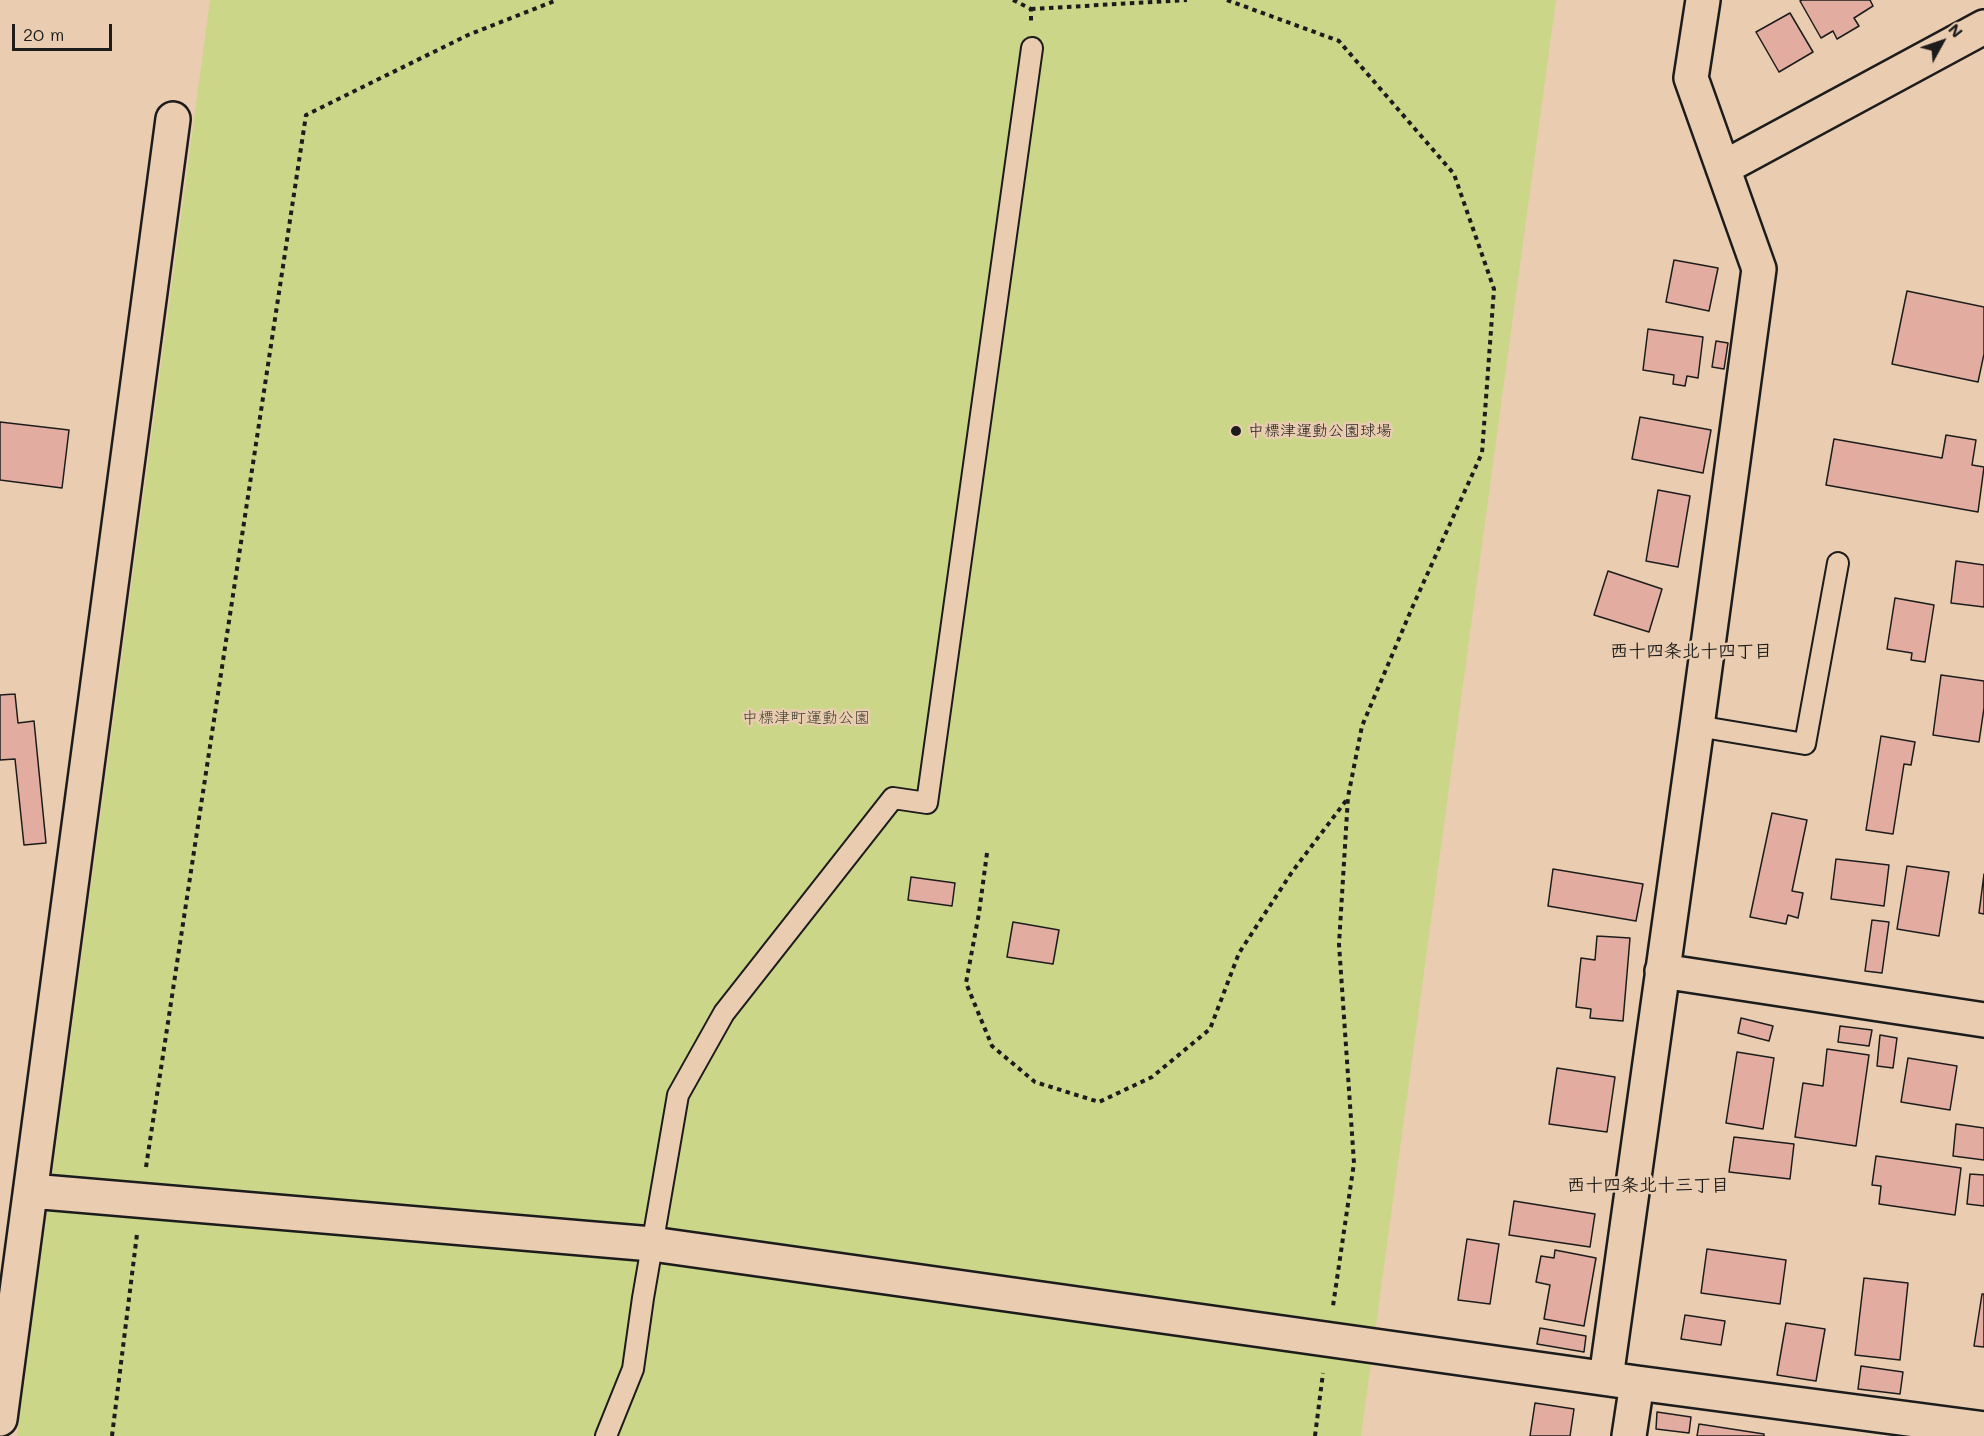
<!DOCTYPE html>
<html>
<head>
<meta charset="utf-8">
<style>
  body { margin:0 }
  #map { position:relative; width:1984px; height:1436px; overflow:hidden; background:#eacdb0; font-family:Mali,sans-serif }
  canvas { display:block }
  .north { position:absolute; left:1912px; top:12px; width:60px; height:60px; -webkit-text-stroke:4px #eacdb0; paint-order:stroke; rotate:50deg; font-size:16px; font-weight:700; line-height:24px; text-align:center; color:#1c1c1c }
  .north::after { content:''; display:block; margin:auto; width:21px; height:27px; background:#1c1c1c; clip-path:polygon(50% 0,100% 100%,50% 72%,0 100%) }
  .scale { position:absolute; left:12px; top:24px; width:100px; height:27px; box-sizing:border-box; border:3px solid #1c1c1c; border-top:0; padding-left:8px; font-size:18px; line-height:21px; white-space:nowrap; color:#1c1c1c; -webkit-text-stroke:4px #eacdb0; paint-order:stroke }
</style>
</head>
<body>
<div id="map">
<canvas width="1984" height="1436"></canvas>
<div class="north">N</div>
<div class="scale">20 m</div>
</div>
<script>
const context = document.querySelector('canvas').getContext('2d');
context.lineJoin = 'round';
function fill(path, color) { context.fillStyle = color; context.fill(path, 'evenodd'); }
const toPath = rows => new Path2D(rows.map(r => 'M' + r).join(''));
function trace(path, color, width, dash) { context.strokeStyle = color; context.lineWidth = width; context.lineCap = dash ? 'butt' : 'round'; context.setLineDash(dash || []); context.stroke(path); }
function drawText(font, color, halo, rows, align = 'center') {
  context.font = font + ' Mali,"Klee One",sans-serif'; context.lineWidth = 5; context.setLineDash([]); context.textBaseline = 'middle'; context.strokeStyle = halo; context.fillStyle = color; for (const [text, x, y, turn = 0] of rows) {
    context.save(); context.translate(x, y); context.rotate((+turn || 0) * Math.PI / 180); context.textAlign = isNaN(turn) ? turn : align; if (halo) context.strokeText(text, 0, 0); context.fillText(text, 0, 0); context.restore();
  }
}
fill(toPath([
  [210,0,1556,0,1361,1436,17,1436]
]), '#cbd689');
const building = toPath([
  [1802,0,1870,0,1873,6,1854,18,1859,26,1837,39,1833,31,1821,38,1800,1,1802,0],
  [1790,13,1813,52,1779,72,1756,32,1790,13],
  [1674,260,1718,268,1709,311,1666,302,1674,260],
  [1907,291,1984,307,1984,354,1978,382,1892,364,1907,291],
  [1648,329,1703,337,1698,378,1687,376,1685,386,1673,384,1674,375,1643,370,1648,329],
  [1716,341,1728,343,1724,369,1712,367,1716,341],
  [1640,417,1711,430,1703,473,1632,459,1640,417],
  [0,422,69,430,62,488,0,480,0,422],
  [1946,435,1976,440,1972,465,1984,467,1978,512,1826,485,1834,439,1942,458,1946,435],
  [1658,490,1690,496,1678,567,1646,561,1658,490],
  [1956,561,1984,565,1984,607,1951,603,1956,561],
  [1608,571,1662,589,1649,632,1594,615,1608,571],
  [1895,598,1934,605,1925,662,1911,660,1912,653,1887,649,1895,598],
  [1941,675,1984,681,1984,708,1979,742,1933,735,1941,675],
  [15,694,18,723,34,721,46,843,24,845,15,759,0,760,0,695,15,694],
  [1881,736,1915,742,1911,765,1904,764,1893,834,1866,830,1881,736],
  [1772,813,1807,820,1792,891,1803,893,1798,918,1788,915,1786,924,1750,917,1772,813],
  [1836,859,1889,865,1884,906,1831,899,1836,859],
  [1907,866,1949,872,1939,936,1897,929,1907,866],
  [1553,869,1643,884,1636,921,1548,906,1553,869],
  [1984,874,1984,914,1979,913,1984,874],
  [911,877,955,883,952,906,908,900,911,877],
  [1872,920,1889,922,1882,973,1865,971,1872,920],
  [1013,922,1059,930,1053,964,1007,957,1013,922],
  [1597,936,1630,938,1623,1021,1590,1018,1591,1009,1576,1007,1581,958,1595,960,1597,936],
  [1741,1018,1773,1026,1769,1041,1738,1033,1741,1018],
  [1840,1026,1872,1030,1869,1046,1838,1042,1840,1026],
  [1880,1035,1897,1038,1893,1068,1877,1066,1880,1035],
  [1827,1049,1869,1055,1856,1146,1795,1137,1803,1083,1823,1086,1827,1049],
  [1737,1052,1774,1058,1763,1129,1726,1123,1737,1052],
  [1908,1058,1957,1066,1950,1110,1901,1102,1908,1058],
  [1557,1068,1615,1077,1607,1132,1549,1124,1557,1068],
  [1956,1124,1984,1128,1984,1160,1953,1156,1956,1124],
  [1734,1137,1794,1144,1790,1179,1729,1172,1734,1137],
  [1876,1156,1961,1168,1955,1215,1879,1204,1881,1186,1872,1185,1876,1156],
  [1970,1174,1984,1175,1984,1206,1967,1204,1970,1174],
  [1514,1201,1595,1214,1590,1247,1509,1235,1514,1201],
  [1467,1239,1499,1244,1490,1304,1458,1300,1467,1239],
  [1707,1249,1786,1260,1780,1304,1701,1293,1707,1249],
  [1555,1250,1596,1258,1584,1326,1544,1319,1550,1285,1536,1282,1541,1256,1554,1258,1555,1250],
  [1864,1278,1908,1283,1900,1360,1855,1355,1864,1278],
  [1982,1294,1984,1294,1984,1347,1974,1346,1982,1294],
  [1685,1315,1725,1321,1721,1345,1681,1339,1685,1315],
  [1786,1323,1825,1329,1816,1381,1777,1375,1786,1323],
  [1540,1328,1586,1336,1584,1352,1537,1344,1540,1328],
  [1861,1366,1903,1372,1900,1394,1858,1389,1861,1366],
  [1535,1403,1574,1409,1570,1436,1530,1436,1535,1403],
  [1657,1412,1691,1417,1689,1433,1656,1429,1657,1412],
  [1699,1424,1764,1434,1764,1436,1697,1436,1699,1424]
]);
fill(building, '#e2ada0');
trace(building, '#1c1c1c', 1.5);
const service = toPath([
  [1697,726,1805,744,1838,563],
  [606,1436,633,1369,643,1298,678,1095,724,1013,893,798,927,803,1032,48]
]);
const minor = toPath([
  [1723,168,1984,27],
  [1662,971,1984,1020],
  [31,1191,652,1244,1637,1383,1984,1429],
  [1606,1378,1697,726,1759,269,1691,78,1703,0],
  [0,1419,173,119],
  [1629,1436,1637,1383]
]);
trace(service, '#1c1c1c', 24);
trace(minor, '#1c1c1c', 38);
trace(toPath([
  [1013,0,1031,9,1031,22],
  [1227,0,1339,41,1454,174,1494,289,1482,453,1412,608,1362,726,1348,797,1339,944,1354,1163,1333,1306],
  [1031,9,1187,0],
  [987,853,979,913,966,983,992,1046,1035,1082,1099,1102,1152,1077,1210,1029,1239,953,1292,872,1348,798],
  [146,1167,306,115,468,35,557,0],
  [112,1436,137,1234],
  [1315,1436,1323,1373]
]), '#1c1c1c', 4, [4.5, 4.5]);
trace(service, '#eacdb0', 20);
trace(minor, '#eacdb0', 33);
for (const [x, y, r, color] of [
  [1236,431,6,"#1c1c1c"]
]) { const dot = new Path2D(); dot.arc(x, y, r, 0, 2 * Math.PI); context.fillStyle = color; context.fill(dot); trace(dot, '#eacdb0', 2); }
drawText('16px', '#1c1c1c', '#eacdb0', [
  ["中標津運動公園球場",1248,431]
], 'left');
drawText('16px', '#3f4132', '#eacdb0', [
  ["中標津町運動公園",806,718]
]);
drawText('bold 18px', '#1c1c1c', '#eacdb0', [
  ["西十四条北十四丁目",1691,651],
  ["西十四条北十三丁目",1648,1185]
]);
</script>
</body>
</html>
